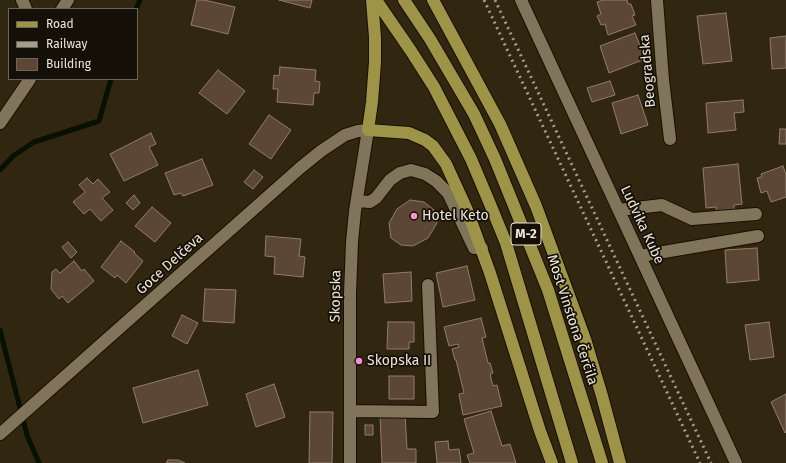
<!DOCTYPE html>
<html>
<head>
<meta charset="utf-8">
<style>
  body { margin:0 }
  #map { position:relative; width:786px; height:463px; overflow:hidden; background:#31260f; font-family:"Fira Sans",sans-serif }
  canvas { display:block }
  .legend { position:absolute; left:8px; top:8px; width:130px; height:72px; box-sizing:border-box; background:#151007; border:1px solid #6b665b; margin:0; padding:5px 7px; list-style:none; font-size:12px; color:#ede6d8 }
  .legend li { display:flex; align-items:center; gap:8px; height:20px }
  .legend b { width:20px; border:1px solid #6b665b }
</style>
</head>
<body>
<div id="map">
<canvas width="786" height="463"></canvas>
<ul class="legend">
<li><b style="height:5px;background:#9d9448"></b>Road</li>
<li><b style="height:5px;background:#a69e8c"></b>Railway</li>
<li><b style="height:11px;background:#5b4734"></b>Building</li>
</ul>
</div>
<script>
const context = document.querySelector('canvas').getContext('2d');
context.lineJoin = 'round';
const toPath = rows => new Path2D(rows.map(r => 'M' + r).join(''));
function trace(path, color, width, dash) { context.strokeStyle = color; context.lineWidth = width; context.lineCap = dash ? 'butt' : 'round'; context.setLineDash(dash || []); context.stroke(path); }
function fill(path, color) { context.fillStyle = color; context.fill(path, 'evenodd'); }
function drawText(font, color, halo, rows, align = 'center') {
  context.font = font + ' "Fira Sans",sans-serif'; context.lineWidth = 3.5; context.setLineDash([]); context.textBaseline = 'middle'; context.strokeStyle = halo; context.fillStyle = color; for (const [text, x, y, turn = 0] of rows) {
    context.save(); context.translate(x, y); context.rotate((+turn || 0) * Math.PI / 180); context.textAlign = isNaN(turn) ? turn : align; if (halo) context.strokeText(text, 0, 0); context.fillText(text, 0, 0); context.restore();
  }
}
trace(toPath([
  [136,9,140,0],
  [0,170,13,156,34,142,99,121,111,79],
  [0,330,27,435,39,463]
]), '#081100', 5);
const building = toPath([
  [197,0,204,0,235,7,228,34,191,25,197,0],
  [279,0,312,0,310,8,279,0],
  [604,0,627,0,628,4,631,4,635,15,632,16,636,25,608,35,605,24,601,25,597,16,601,14,597,2,604,0],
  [726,13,732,61,703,64,697,16,726,13],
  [635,33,645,59,609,73,600,46,635,33],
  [786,36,786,68,772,69,770,38,786,36],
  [280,67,316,70,315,81,320,82,319,93,314,93,313,105,277,102,278,89,273,89,274,75,279,76,280,67],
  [218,70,245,91,227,114,199,93,218,70],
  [610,81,615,95,592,102,587,88,610,81],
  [638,95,648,125,621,134,612,103,638,95],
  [743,100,744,112,734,113,736,130,708,133,706,103,743,100],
  [269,115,291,130,271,159,249,144,269,115],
  [780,129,786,129,786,144,779,144,780,129],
  [151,133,156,144,149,147,158,165,124,181,110,154,151,133],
  [202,159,213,185,183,196,181,193,174,195,165,173,202,159],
  [738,164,742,204,734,205,734,212,717,213,716,207,706,208,703,168,738,164],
  [783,166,786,175,786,197,771,202,767,191,761,193,757,178,762,177,761,174,783,166],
  [254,170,263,177,253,189,244,182,254,170],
  [87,178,93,184,98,179,110,192,102,198,113,210,101,221,90,209,84,214,73,202,85,192,79,185,87,178],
  [134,195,140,203,133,210,126,203,134,195],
  [410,200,424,202,434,210,437,223,428,238,413,246,401,245,391,238,389,223,397,209,410,200],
  [152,207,171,223,155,242,135,226,152,207],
  [266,236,301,239,299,256,305,257,303,277,274,274,275,257,265,256,266,236],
  [121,241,135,252,134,253,143,261,126,283,117,275,115,278,101,267,121,241],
  [68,242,77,252,71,258,62,247,68,242],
  [757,248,759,280,727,283,725,250,757,248],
  [74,261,82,271,84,269,94,281,68,303,62,296,59,299,51,289,52,272,56,269,60,273,74,261],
  [467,266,475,300,443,307,436,273,467,266],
  [411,272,412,301,385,303,383,274,411,272],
  [205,289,236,290,234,323,203,321,205,289],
  [182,315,198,323,187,344,172,336,182,315],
  [481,318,486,337,482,338,488,363,490,363,493,373,490,374,493,386,497,385,502,406,463,415,459,394,464,393,456,360,455,360,452,349,459,347,458,344,449,346,444,327,481,318],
  [388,322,414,322,414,342,409,342,409,349,387,349,388,322],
  [769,322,774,357,750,360,745,325,769,322],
  [198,370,208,405,143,423,133,388,198,370],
  [389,376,414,376,414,399,389,399,389,376],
  [274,384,285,417,256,427,246,394,274,384],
  [786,394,786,432,785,433,771,402,786,394],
  [491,411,502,446,510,444,516,463,470,463,467,455,474,453,464,419,491,411],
  [310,412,333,412,332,463,309,463,310,412],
  [405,413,407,449,416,449,416,463,382,463,380,414,405,413],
  [365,425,373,425,373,435,365,435,365,425],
  [448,441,449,450,459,449,461,463,437,463,435,442,448,441],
  [168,460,178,460,185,463,166,463,168,460]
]);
fill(building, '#5b4734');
trace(building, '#937c68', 1);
const minor = toPath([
  [22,0,26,9],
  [521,0,736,463],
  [657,0,663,80,670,139],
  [62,9,68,0],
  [0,123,30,79],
  [357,201,370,202,376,198,390,180,400,173,411,170,425,174,436,181,448,193,474,248,482,248],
  [619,210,662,205,692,219,756,214],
  [640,256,758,236],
  [350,411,433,412,428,285],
  [0,434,300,168,321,151,345,135,358,131,368,130,355,211,352,242,350,294,350,463]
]);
const major = toPath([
  [372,0,375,37,375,62,372,102,368,130,409,133,425,140,433,146,446,164,467,210,490,273,540,431,552,463],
  [376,0,411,51,434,87,471,159,490,204,506,243,572,463],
  [404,0,430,39,474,114,495,159,548,290,602,463],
  [433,0,500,124,536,206,585,339,602,396,620,463]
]);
trace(minor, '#190f00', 14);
trace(major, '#190f00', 14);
trace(minor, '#80745a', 12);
trace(major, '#9d9448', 12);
trace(toPath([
  [484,0,700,463],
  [495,0,711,463]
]), '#a69e8c', 3, [2, 4]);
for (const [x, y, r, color] of [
  [414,216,4,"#f491d3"],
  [359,361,4,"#f491d3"]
]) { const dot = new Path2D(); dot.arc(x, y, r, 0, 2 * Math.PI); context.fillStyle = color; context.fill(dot); trace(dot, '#151007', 1.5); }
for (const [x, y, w] of [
  [526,234,30]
]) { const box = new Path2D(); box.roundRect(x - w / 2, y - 11, w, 22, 3); context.fillStyle = '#151007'; context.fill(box); trace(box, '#ede6d8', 1); }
drawText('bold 13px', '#ede6d8', null, [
  ["M-2",526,234]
]);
drawText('14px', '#ede6d8', '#151007', [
  ["Beogradska",648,71,-95],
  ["Ludvika Kube",642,225,65],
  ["Goce Delčeva",170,264,-42],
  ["Skopska",336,296,-89],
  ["Most Vinstona Čerčila",572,320,72]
]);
drawText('14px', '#ede6d8', '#151007', [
  ["Hotel Keto",422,216],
  ["Skopska II",367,361]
], 'left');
</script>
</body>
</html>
